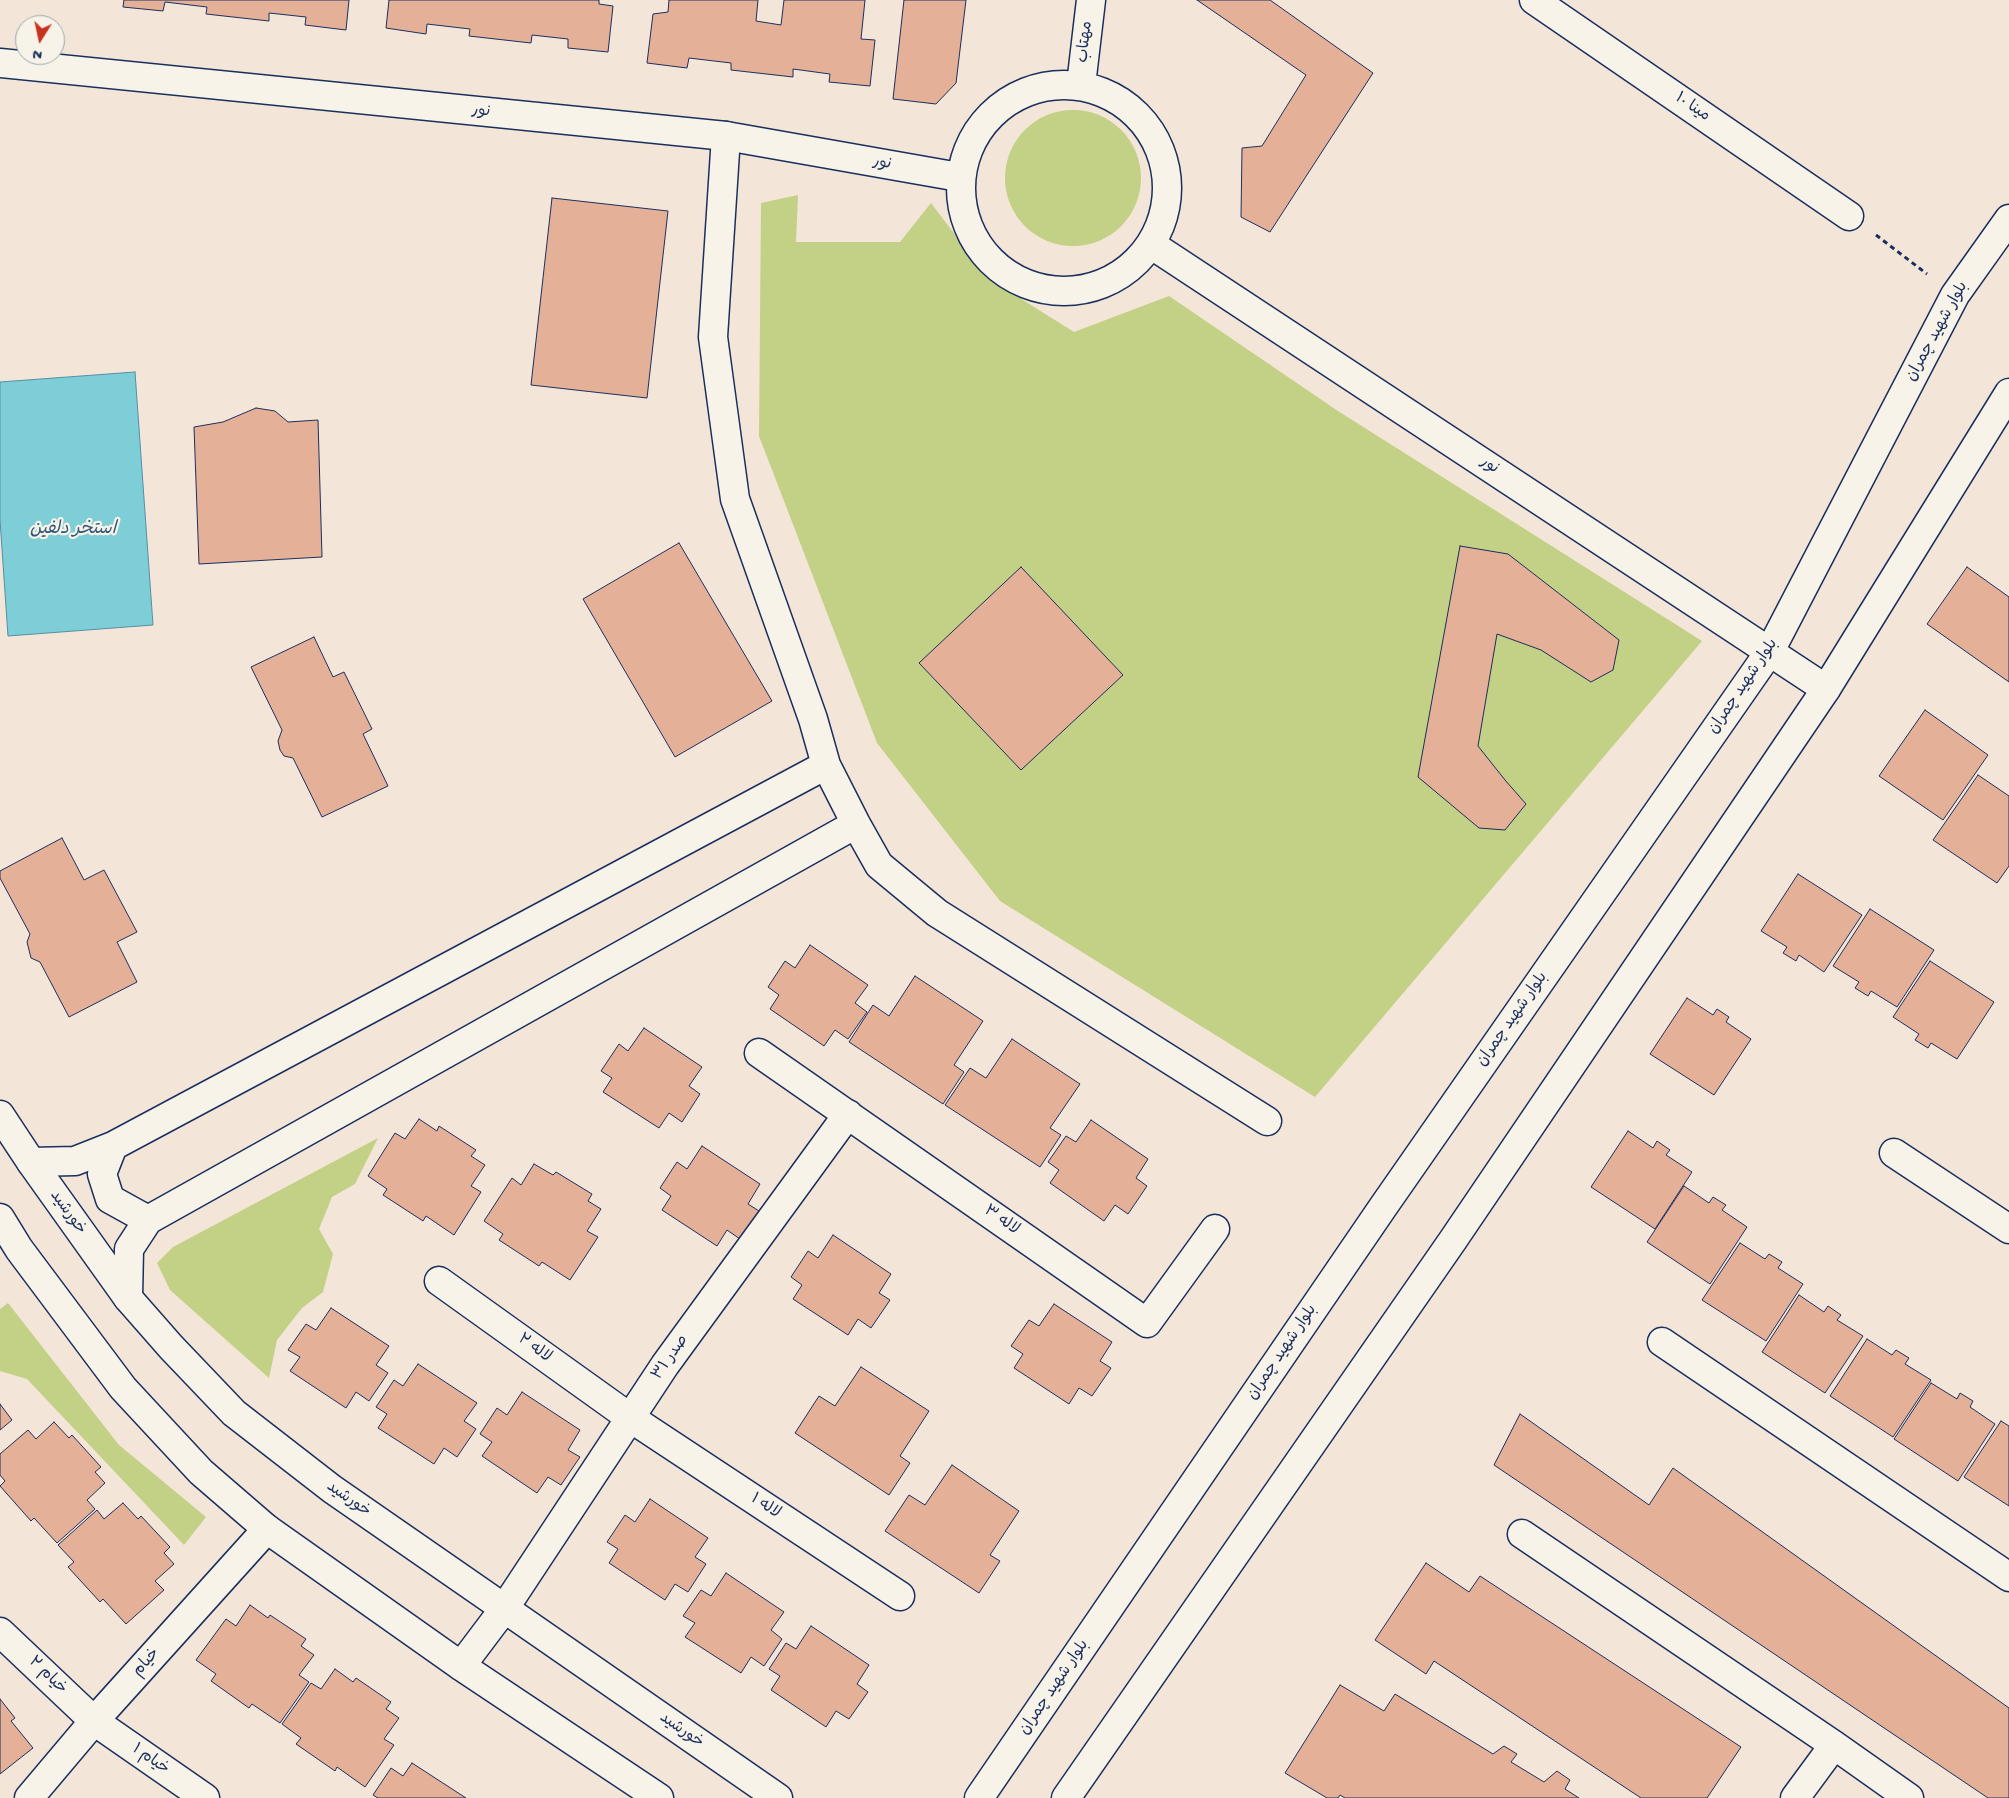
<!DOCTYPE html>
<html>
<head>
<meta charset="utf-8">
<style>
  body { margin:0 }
  #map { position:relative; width:2009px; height:1798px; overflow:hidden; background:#f3e6d8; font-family:"Gochi Hand",sans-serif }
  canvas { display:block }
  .north { position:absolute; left:15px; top:15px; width:50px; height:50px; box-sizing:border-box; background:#f7f3e8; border:1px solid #9fa5b1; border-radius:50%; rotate:190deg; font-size:14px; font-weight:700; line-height:20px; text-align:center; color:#1b2f5e }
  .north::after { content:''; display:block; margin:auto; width:18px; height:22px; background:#c8321e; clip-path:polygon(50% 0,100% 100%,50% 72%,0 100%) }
</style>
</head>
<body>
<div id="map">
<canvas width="2009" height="1798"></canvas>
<div class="north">N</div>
</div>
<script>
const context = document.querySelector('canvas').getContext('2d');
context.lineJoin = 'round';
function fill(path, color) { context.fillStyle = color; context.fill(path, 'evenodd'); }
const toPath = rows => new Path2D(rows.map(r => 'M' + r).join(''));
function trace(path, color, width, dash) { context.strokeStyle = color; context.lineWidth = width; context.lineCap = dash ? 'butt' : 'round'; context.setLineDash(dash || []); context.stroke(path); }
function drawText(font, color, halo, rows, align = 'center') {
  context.font = font + ' "Gochi Hand","Playpen Sans Arabic",sans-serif'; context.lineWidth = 4.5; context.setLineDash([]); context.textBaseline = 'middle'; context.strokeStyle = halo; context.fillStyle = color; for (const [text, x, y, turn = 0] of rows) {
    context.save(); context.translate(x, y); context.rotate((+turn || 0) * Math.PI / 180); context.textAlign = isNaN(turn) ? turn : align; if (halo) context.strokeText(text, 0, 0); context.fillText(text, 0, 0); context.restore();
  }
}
fill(toPath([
  '1005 178a68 68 0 1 1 136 0a68 68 0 1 1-136 0Z',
  [798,195,796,242,900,242,931,203,988,278,1074,332,1169,296,1338,411,1702,641,1315,1097,1000,901,877,743,759,436,761,203],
  [378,1138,355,1184,332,1197,319,1229,333,1254,323,1292,302,1308,277,1340,269,1378,170,1290,157,1263,173,1247],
  [8,1303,119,1445,206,1517,184,1545,27,1379,0,1371,0,1309]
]), '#c2d185');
const water = toPath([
  [135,372,153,625,8,636,0,520,0,382,135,372]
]);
fill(water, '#7dced6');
trace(water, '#568ea6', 1);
const building = toPath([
  [124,0,349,0,346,30,305,25,306,17,269,13,269,21,206,14,207,7,165,2,163,11,123,7,124,0],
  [389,0,599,0,599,4,613,6,608,52,568,48,568,39,532,35,531,43,469,36,470,29,427,24,426,34,386,28,389,0],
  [669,0,758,0,756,21,781,25,784,0,865,0,861,39,875,40,870,86,829,82,830,74,793,69,793,77,731,70,731,63,689,58,687,68,647,63,653,14,668,12,669,0],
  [904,0,966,0,956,83,936,104,893,99,904,0],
  [1197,0,1270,0,1373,73,1270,232,1241,217,1242,148,1262,146,1306,75,1197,0],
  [552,198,668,211,647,398,531,385,552,198],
  [256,408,275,411,288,422,318,420,322,557,199,564,194,427,223,422,256,408],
  [679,543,772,701,675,757,583,599,679,543],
  [1460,546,1508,554,1619,640,1613,670,1591,682,1541,650,1497,634,1478,746,1505,780,1526,804,1505,830,1479,828,1418,777,1460,546],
  [1021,567,1123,675,1021,770,919,663,1021,567],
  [1967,567,2009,597,2009,682,1927,624,1967,567],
  [314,637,333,677,344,672,372,729,363,734,388,786,322,817,293,758,284,756,280,750,278,741,282,730,251,667,314,637],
  [1925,710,1988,755,1943,820,1879,776,1925,710],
  [1978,775,2009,796,2009,866,1997,883,1933,840,1978,775],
  [62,838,84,880,104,870,137,932,117,942,137,982,69,1017,40,962,31,958,27,942,30,934,0,878,0,871,62,838],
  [1798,874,1862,915,1824,972,1799,955,1796,961,1783,953,1787,947,1761,931,1798,874],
  [1870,909,1934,950,1897,1007,1871,991,1868,996,1855,988,1859,982,1833,966,1870,909],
  [810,945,868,985,855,1003,867,1012,848,1039,835,1030,824,1046,770,1009,779,995,768,987,785,961,795,968,810,945],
  [1930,961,1994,1002,1957,1059,1931,1043,1928,1048,1915,1040,1919,1034,1893,1017,1930,961],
  [915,976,983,1021,954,1065,964,1072,943,1104,849,1042,873,1005,889,1016,915,976],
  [1687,998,1713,1015,1717,1009,1729,1017,1726,1022,1751,1039,1714,1095,1650,1054,1687,998],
  [644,1028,702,1067,689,1086,700,1094,682,1122,669,1113,659,1128,603,1092,612,1078,601,1071,619,1044,628,1051,644,1028],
  [1012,1039,1080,1084,1050,1128,1061,1135,1040,1167,945,1105,970,1068,986,1078,1012,1039],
  [419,1119,437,1131,439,1126,476,1150,471,1156,485,1165,471,1186,481,1192,454,1235,426,1216,423,1221,383,1195,387,1189,368,1176,395,1133,405,1139,419,1119],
  [1091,1120,1148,1159,1136,1178,1147,1186,1128,1214,1115,1205,1104,1221,1050,1183,1059,1170,1048,1162,1066,1136,1076,1142,1091,1120],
  [1628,1131,1653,1148,1657,1141,1670,1150,1666,1155,1692,1172,1655,1229,1591,1187,1628,1131],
  [702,1146,760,1184,748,1204,759,1211,740,1239,727,1230,717,1246,662,1210,671,1196,660,1188,677,1162,687,1169,702,1146],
  [534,1164,553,1175,556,1172,592,1194,588,1201,601,1209,587,1231,598,1237,570,1280,542,1262,539,1266,499,1240,503,1234,484,1221,512,1178,521,1185,534,1164],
  [1684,1186,1709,1203,1713,1197,1726,1205,1722,1210,1747,1227,1710,1284,1647,1242,1684,1186],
  [833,1235,891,1274,879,1293,890,1300,871,1328,858,1319,848,1335,793,1299,802,1285,791,1277,808,1251,818,1258,833,1235],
  [1740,1243,1765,1259,1769,1254,1782,1262,1778,1268,1803,1284,1766,1341,1702,1300,1740,1243],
  [1799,1295,1824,1312,1828,1306,1841,1315,1837,1320,1863,1336,1825,1393,1762,1352,1799,1295],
  [1054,1304,1112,1342,1100,1361,1111,1368,1092,1396,1079,1388,1069,1404,1014,1368,1023,1354,1011,1346,1029,1320,1039,1326,1054,1304],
  [331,1308,389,1346,376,1365,388,1373,369,1401,356,1392,346,1408,290,1371,300,1357,288,1350,306,1324,316,1330,331,1308],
  [1867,1339,1892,1355,1896,1350,1909,1358,1905,1364,1931,1380,1893,1437,1830,1396,1867,1339],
  [418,1364,477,1403,464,1421,476,1429,457,1457,444,1448,434,1464,378,1428,387,1414,376,1407,394,1380,403,1386,418,1364],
  [861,1367,929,1411,900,1456,910,1463,889,1495,795,1433,819,1396,835,1406,861,1367],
  [1931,1383,1957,1399,1960,1393,1973,1401,1970,1407,1995,1424,1958,1481,1894,1439,1931,1383],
  [522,1392,580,1430,568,1450,580,1457,561,1485,548,1477,537,1493,482,1456,492,1442,480,1434,497,1408,507,1415,522,1392],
  [0,1404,12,1420,0,1430,0,1404],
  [1520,1414,1649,1505,1673,1468,2009,1708,2009,1798,1988,1798,1494,1465,1520,1414],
  [2001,1421,2009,1426,2009,1506,1964,1477,2001,1421],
  [54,1422,69,1438,72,1435,101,1467,95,1472,105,1483,87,1500,95,1509,57,1543,34,1518,31,1521,0,1486,5,1481,0,1475,0,1454,28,1430,36,1439,54,1422],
  [952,1465,1019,1511,990,1555,1000,1561,979,1593,885,1531,909,1495,925,1505,952,1465],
  [650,1499,708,1538,695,1557,706,1564,688,1592,675,1584,665,1600,609,1563,618,1549,607,1542,625,1515,635,1522,650,1499],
  [123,1503,138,1519,141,1516,170,1547,164,1553,174,1564,155,1581,164,1590,126,1624,103,1599,100,1602,68,1567,74,1562,58,1545,97,1510,104,1519,123,1503],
  [1426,1563,1469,1592,1480,1576,1741,1747,1707,1798,1641,1798,1434,1661,1426,1674,1375,1640,1426,1563],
  [726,1573,784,1612,771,1630,782,1639,764,1666,751,1657,741,1673,685,1637,695,1623,683,1616,701,1590,711,1596,726,1573],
  [250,1605,268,1618,270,1615,306,1639,301,1646,314,1655,299,1675,309,1682,280,1723,252,1704,249,1708,211,1681,216,1674,196,1660,226,1619,236,1626,250,1605],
  [811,1626,869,1665,857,1684,868,1692,849,1719,836,1711,826,1727,771,1690,780,1676,769,1669,786,1643,796,1649,811,1626],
  [335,1669,353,1682,356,1678,391,1702,386,1709,399,1718,384,1739,394,1745,365,1787,337,1767,335,1771,296,1744,301,1738,282,1724,311,1683,321,1689,335,1669],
  [1340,1685,1384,1711,1395,1694,1493,1754,1504,1746,1517,1754,1511,1762,1544,1782,1557,1771,1570,1780,1565,1789,1579,1798,1345,1798,1340,1795,1338,1798,1327,1798,1285,1773,1340,1685],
  [0,1699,15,1718,11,1721,33,1748,0,1774,0,1699],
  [412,1763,466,1798,378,1798,373,1795,391,1768,403,1776,412,1763]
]);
fill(building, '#e4b097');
trace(building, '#1b2f5e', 1);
const minor = toPath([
  [1534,0,1849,216],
  [726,136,713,337,735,499,813,719,826,765,856,824,879,865,937,913,1267,1121],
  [759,1053,1147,1323,1215,1229],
  [113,1146,102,1174,110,1199,148,1220],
  [1894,1153,2009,1229],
  [31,1162,75,1161,113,1146,826,765],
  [439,1281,629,1417,900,1596],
  [128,1298,129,1249,148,1220,856,824],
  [1662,1342,2009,1577],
  [1522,1534,1834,1745,1909,1798],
  [0,1632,94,1721,205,1798],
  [461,1666,504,1609,665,1365,848,1114],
  [29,1798,94,1721,267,1529],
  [1795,1798,1834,1745]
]);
const tertiary = toPath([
  [0,63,726,136,959,177],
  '961 188a103 103 0 1 1 206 0a103 103 0 1 1-206 0Z',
  [1081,85,1091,0],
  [1152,245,1826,689],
  [0,1115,31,1162,128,1298,171,1347,234,1413,332,1489,778,1798],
  [0,1218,19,1249,123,1388,201,1472,267,1529,461,1666,659,1798]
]);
const secondary = toPath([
  [979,1798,1383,1207,1770,651,1955,295,2009,219],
  [1066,1798,1453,1240,1826,689,2009,393]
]);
trace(minor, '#1b2f5e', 31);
trace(tertiary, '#1b2f5e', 31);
trace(secondary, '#1b2f5e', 31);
trace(toPath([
  [1876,235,1927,274]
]), '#1b2f5e', 3, [5, 4]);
trace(minor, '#f7f3e8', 28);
trace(tertiary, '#f7f3e8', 28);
trace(secondary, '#f7f3e8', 28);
drawText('16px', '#1b2f5e', '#f7f3e8', [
  ["مهتاب",1086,42,-84],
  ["مینا ۱۰",1692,108,34],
  ["نور",481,112,6],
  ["نور",882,164,10],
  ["بلوار شهید چمران",1938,332,-61],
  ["نور",1489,466,33],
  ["بلوار شهید چمران",1744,687,-56],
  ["بلوار شهید چمران",1513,1020,-55],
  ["خورشید",67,1213,54],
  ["لاله ۳",1001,1221,35],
  ["لاله ۲",534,1349,36],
  ["بلوار شهید چمران",1283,1353,-56],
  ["صدر ۳۱",671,1358,-55],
  ["خورشید",348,1500,35],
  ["لاله ۱",765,1507,33],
  ["خیام",147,1663,-48],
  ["خیام ۲",47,1676,44],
  ["بلوار شهید چمران",1055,1688,-56],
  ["خورشید",681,1731,35],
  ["خیام ۱",150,1760,35]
]);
drawText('italic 18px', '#34577c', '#f7f3e8', [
  ["استخر دلفین",73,530]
]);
</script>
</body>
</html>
